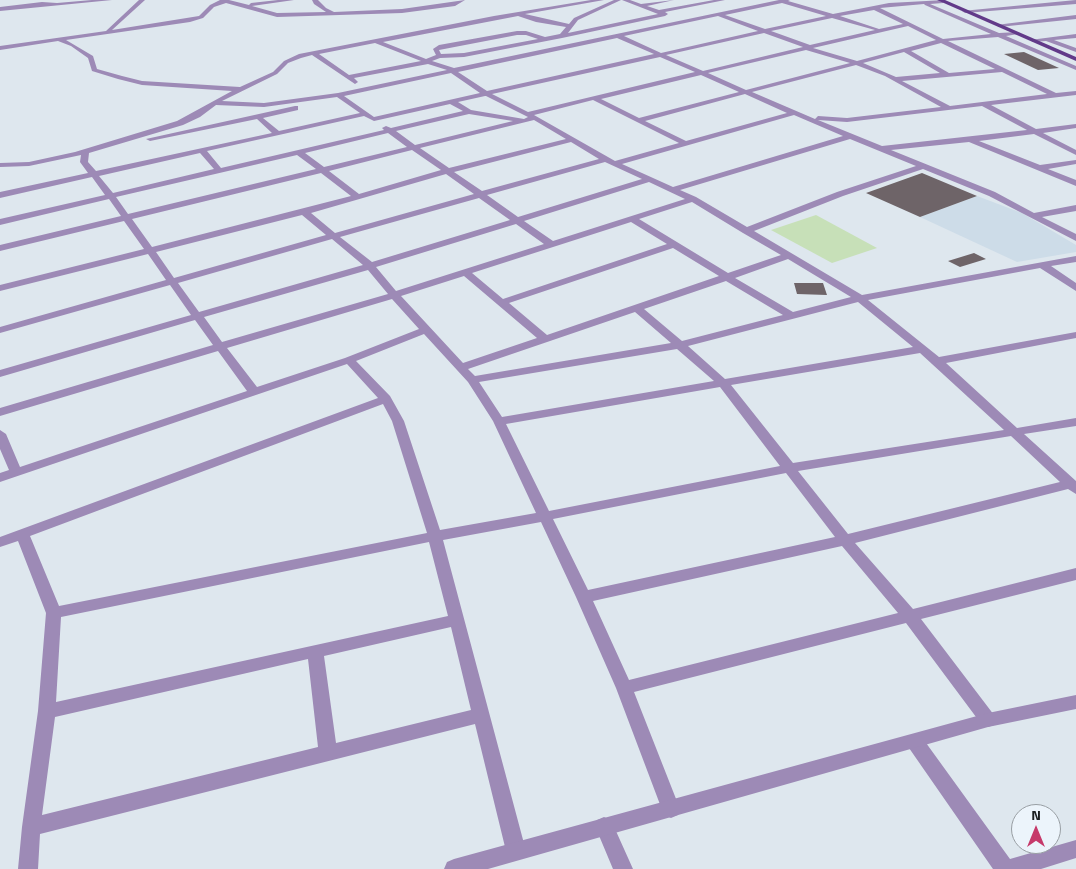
<!DOCTYPE html>
<html>
<head>
<meta charset="utf-8">
<style>
  body { margin:0 }
  #map { position:relative; width:1076px; height:869px; overflow:hidden; background:#dee7ee; font-family:"Titillium Web",sans-serif }
  canvas { display:block }
  .north { position:absolute; left:1011px; top:804px; width:50px; height:50px; box-sizing:border-box; background:#ecf4fb; border:1px solid #989ea3; border-radius:50%; rotate:0deg; font-size:14px; font-weight:700; line-height:20px; text-align:center; color:#1b1e20 }
  .north::after { content:''; display:block; margin:auto; width:18px; height:22px; background:#c63a6b; clip-path:polygon(50% 0,100% 100%,50% 72%,0 100%) }
</style>
</head>
<body>
<div id="map">
<canvas width="1076" height="869"></canvas>
<div class="north">N</div>
</div>
<script>
const context = document.querySelector('canvas').getContext('2d');
context.lineJoin = 'round';
function fill(path, color) { context.fillStyle = color; context.fill(path, 'evenodd'); }
const toPath = rows => new Path2D(rows.map(r => 'M' + r).join(''));
fill(toPath([
  [977,196,1022,213,1076,245,1076,252,1017,262,920,217]
]), '#cddce8');
fill(toPath([
  [816,215,877,248,832,263,771,230]
]), '#c7e0b8');
fill(toPath([
  [1024,52,1059,68,1038,70,1004,54],
  [922,173,977,196,920,217,866,193],
  [974,253,986,259,960,267,948,261],
  [794,283,823,283,827,295,797,294]
]), '#6e6468');
fill(toPath([
  [92,0,112,0,0,11,0,7,42,2,57,3,92,0],
  [139,0,145,0,112,30,199,16,210,5,220,0,229,0,249,5,251,3,278,0,294,0,252,6,277,13,326,12,314,4,312,0,318,0,326,8,334,12,402,9,465,0,455,6,402,13,277,17,226,3,214,7,203,18,190,22,66,40,93,56,97,69,122,76,142,81,240,87,273,72,284,61,299,54,494,16,591,0,604,0,525,14,569,24,574,18,614,0,621,0,578,20,568,33,658,14,622,0,630,0,641,4,674,0,647,6,659,10,714,0,725,0,665,12,668,14,665,16,562,38,464,57,440,58,432,61,454,68,779,0,790,0,788,1,833,14,889,3,945,0,943,3,930,4,999,33,1018,32,1018,34,1006,36,1076,66,1076,70,998,37,948,41,1056,93,1076,91,1076,95,991,105,1036,129,1076,124,1076,128,1043,133,1076,150,1076,155,1034,134,979,141,1040,165,1076,160,1076,164,1048,169,1076,180,1076,186,969,142,891,150,995,192,1034,213,1076,205,1076,211,1042,217,1076,234,1076,241,989,196,923,169,843,196,754,231,862,295,1076,256,1076,262,1051,266,1076,283,1076,291,1040,268,868,300,939,357,1076,332,1076,338,946,363,1017,428,1076,418,1076,426,1024,434,1076,481,1076,494,1068,489,855,543,913,609,1076,568,1076,580,921,619,994,715,997,720,994,725,988,727,982,725,906,623,634,692,680,809,678,815,671,818,664,815,616,688,576,597,541,522,443,540,526,851,523,858,516,860,509,858,506,851,475,724,40,834,38,869,18,869,22,827,38,711,46,613,18,541,0,547,0,537,378,398,347,364,0,482,0,473,9,470,0,449,0,430,6,434,20,467,247,391,218,351,0,416,0,408,213,345,195,320,0,377,0,370,191,315,170,285,0,333,0,327,166,280,148,254,0,291,0,285,144,249,124,221,0,251,0,245,121,216,109,199,0,225,0,219,105,195,92,177,0,198,0,192,88,173,80,162,81,155,29,166,0,167,0,163,29,162,75,152,177,121,232,91,142,85,118,79,92,71,88,58,71,46,58,41,0,50,0,46,106,31,139,0],
  [782,3,826,16,765,29,725,15,782,3],
  [924,4,925,5,991,34,943,39,880,8,924,4],
  [874,10,903,24,879,29,840,16,874,10],
  [518,16,536,22,566,27,560,34,545,37,526,31,517,31,439,45,433,49,436,55,426,59,383,42,518,16],
  [718,16,758,31,661,53,624,36,718,16],
  [832,18,875,30,810,45,771,31,832,18],
  [908,26,936,40,857,61,813,48,908,26],
  [764,33,803,47,703,71,666,55,764,33],
  [517,35,526,35,538,39,464,53,441,54,439,50,517,35],
  [617,38,654,54,487,91,458,72,617,38],
  [375,43,421,61,349,75,319,54,375,43],
  [941,43,995,69,949,73,911,51,941,43],
  [806,50,850,63,746,90,708,73,806,50],
  [904,52,940,73,896,77,863,63,904,52],
  [312,55,355,84,358,82,354,78,428,64,447,70,338,93,264,103,222,101,277,74,288,63,301,58,312,55],
  [660,57,695,72,528,112,492,94,660,57],
  [856,65,885,76,941,107,847,118,818,116,815,119,752,92,856,65],
  [1002,72,1047,94,950,106,902,81,1002,72],
  [451,73,480,93,374,117,344,96,451,73],
  [701,75,739,92,639,118,601,99,701,75],
  [745,94,787,113,686,141,645,121,745,94],
  [485,96,486,96,528,117,524,119,471,110,458,102,485,96],
  [337,97,360,113,279,131,263,118,298,110,298,106,295,106,146,139,150,141,257,119,272,133,96,171,88,162,89,153,183,125,200,117,216,105,264,107,337,97],
  [593,100,679,143,615,161,534,115,593,100],
  [450,104,463,111,391,128,386,126,382,128,384,130,221,168,207,151,364,116,374,121,450,104],
  [982,106,1027,130,882,146,818,120,847,122,982,106],
  [469,114,513,121,415,145,396,131,469,114],
  [794,115,843,136,673,187,622,164,794,115],
  [534,120,566,139,449,168,420,148,534,120],
  [388,133,407,147,324,167,305,153,388,133],
  [850,139,916,166,837,192,747,227,696,197,680,190,850,139],
  [571,142,599,159,482,191,454,172,571,142],
  [412,150,441,170,359,194,329,171,412,150],
  [200,153,214,169,113,193,99,176,200,153],
  [297,155,316,169,128,214,116,197,297,155],
  [605,162,642,179,518,217,487,195,605,162],
  [321,173,351,196,152,247,132,219,321,173],
  [446,174,474,194,335,233,311,213,446,174],
  [649,182,685,199,553,241,524,221,649,182],
  [479,198,510,220,372,262,340,237,479,198],
  [692,202,743,233,781,255,728,273,639,219,692,202],
  [302,215,326,235,174,278,156,252,302,215],
  [631,222,667,244,503,299,472,273,631,222],
  [516,224,544,244,396,291,376,267,516,224],
  [332,239,363,265,199,312,178,283,332,239],
  [673,248,719,276,547,335,509,303,673,248],
  [788,259,851,297,793,312,735,278,788,259],
  [368,270,388,294,222,342,204,317,368,270],
  [464,276,537,338,463,363,401,296,464,276],
  [726,281,783,315,682,341,644,309,726,281],
  [392,299,419,329,345,358,257,387,227,348,392,299],
  [858,302,913,347,725,379,688,346,858,302],
  [635,312,671,343,475,376,468,369,635,312],
  [424,334,468,382,493,421,536,513,440,530,404,421,390,396,356,361,424,334],
  [677,349,714,381,502,417,479,382,677,349],
  [920,353,1004,430,793,463,731,385,920,353],
  [720,387,780,466,549,511,506,424,720,387],
  [383,404,392,421,427,533,59,606,30,536,383,404],
  [1011,436,1060,482,848,534,798,471,1011,436],
  [786,473,835,537,588,590,553,519,786,473],
  [429,542,448,616,56,702,61,617,429,542],
  [842,546,898,613,629,680,593,601,842,546],
  [451,627,471,710,336,743,324,656,451,627],
  [308,659,318,747,42,815,55,717,308,659],
  [1076,0,1076,4,965,13,962,11,1076,0],
  [1076,15,1076,19,999,27,996,25,1076,15],
  [1076,34,1076,38,1054,40,1076,48,1076,52,1046,41,1033,42,1030,40,1076,34],
  [915,734,921,736,1010,859,1076,840,1076,858,1041,869,993,869,909,748,906,742,909,736,915,734],
  [604,817,611,820,633,869,613,869,595,826,597,820,604,817]
]), '#9d8ab6');
fill(toPath([
  [1076,695,1076,709,988,727,488,869,444,869,447,862,454,859,988,713,1076,695]
]), '#9d8ab6');
fill(toPath([
  [937,0,945,0,1076,57,1076,61,937,0]
]), '#623a89');
</script>
</body>
</html>
